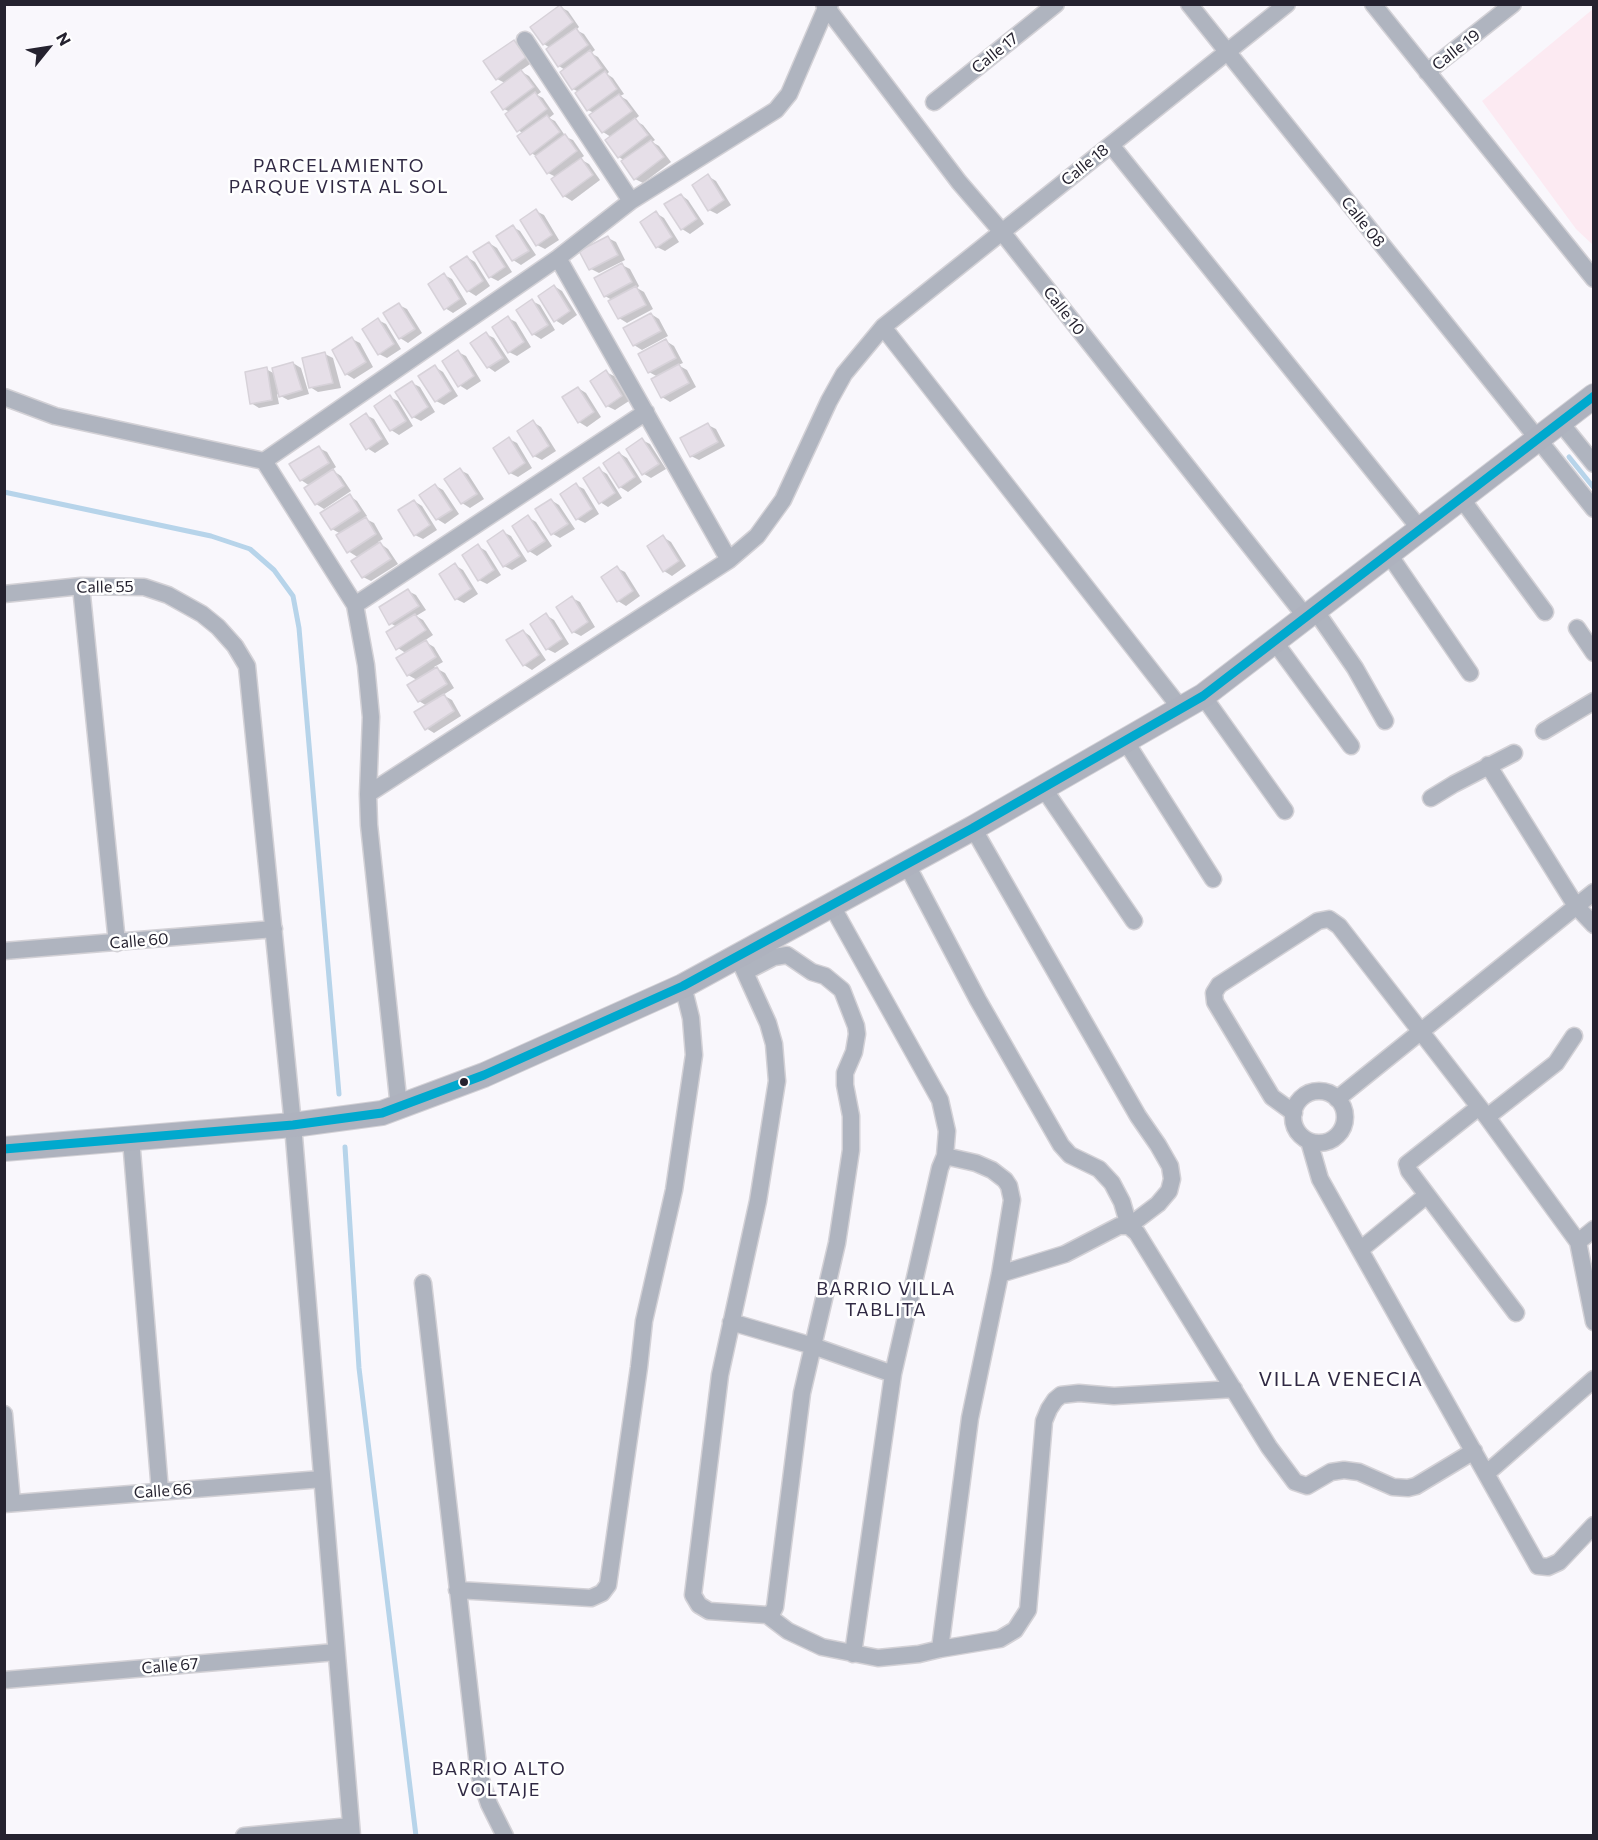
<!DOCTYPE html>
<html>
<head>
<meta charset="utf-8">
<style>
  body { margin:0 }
  #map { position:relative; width:1598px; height:1840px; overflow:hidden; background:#f9f7fc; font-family:Commissioner,sans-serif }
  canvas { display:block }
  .frame { position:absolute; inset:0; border:6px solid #25222f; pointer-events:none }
  .north { position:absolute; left:18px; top:18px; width:60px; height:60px; -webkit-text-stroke:4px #fff; paint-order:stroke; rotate:60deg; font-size:16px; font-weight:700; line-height:24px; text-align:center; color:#25222f }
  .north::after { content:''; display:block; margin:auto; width:21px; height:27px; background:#25222f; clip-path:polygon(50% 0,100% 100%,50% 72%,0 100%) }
</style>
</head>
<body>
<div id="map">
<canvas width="1598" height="1840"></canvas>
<div class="frame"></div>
<div class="north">N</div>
</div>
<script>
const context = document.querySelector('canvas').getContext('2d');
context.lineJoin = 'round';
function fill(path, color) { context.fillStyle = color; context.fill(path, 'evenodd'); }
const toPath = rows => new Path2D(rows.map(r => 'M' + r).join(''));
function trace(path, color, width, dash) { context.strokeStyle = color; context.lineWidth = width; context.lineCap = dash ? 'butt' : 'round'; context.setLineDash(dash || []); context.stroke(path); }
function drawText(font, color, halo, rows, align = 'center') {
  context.font = font + ' Commissioner,sans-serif'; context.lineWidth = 5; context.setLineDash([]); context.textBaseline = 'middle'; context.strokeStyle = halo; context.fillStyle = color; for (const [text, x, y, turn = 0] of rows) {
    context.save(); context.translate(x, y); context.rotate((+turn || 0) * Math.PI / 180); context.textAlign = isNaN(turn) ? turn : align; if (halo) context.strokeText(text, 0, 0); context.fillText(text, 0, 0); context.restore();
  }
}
fill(toPath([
  [1593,9,1593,245,1576,229,1482,101]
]), '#fceaf2');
fill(toPath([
  [560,7,568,11,579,27,576,30,584,34,595,50,591,53,598,57,609,72,607,74,613,78,624,94,620,96,627,100,639,116,634,120,643,125,655,140,652,142,659,146,671,162,643,183,635,179,625,161,619,157,611,137,603,132,594,113,588,110,579,92,573,89,565,70,559,66,548,50,550,48,544,44],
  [514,42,522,47,533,62,520,71,529,76,541,92,537,95,543,98,554,114,549,118,555,121,566,137,573,140,584,156,580,159,589,164,600,180,572,201,564,196,556,177,548,173,538,157,531,153,524,134,518,130,510,112,504,109,505,83,497,79],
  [708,176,716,181,731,205,717,214,709,210],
  [681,195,688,200,704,224,690,234,682,229],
  [536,211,544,215,559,240,545,249,537,245],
  [656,213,664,218,679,242,665,251,657,247],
  [513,227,520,231,536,255,521,265,513,260,498,236],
  [608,238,616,242,625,260,599,273,591,269],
  [489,243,497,248,512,272,498,281,490,277],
  [467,257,475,262,490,286,476,296,468,291],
  [622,265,630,269,639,286,637,288,644,292,653,309,627,323,619,318,610,301,612,300,605,296],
  [444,275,452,279,467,304,453,313,445,308],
  [554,286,562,291,577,315,563,325,555,320],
  [532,301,540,305,555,330,541,339,533,334,518,310],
  [399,305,407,309,422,333,408,343,400,338,385,314],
  [651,314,659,319,668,336,642,350,634,345],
  [508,318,516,322,531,347,517,356,509,352],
  [378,320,386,324,401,349,387,358,379,354],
  [486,334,494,338,510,362,495,372,488,367],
  [352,339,360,343,373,367,354,379,346,374],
  [666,341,674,346,683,363,678,365,687,370,696,387,670,402,662,397,658,377,649,372],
  [458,352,466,356,481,381,467,390,459,385],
  [325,354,333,358,341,388,318,392,310,387],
  [293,363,301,368,309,394,288,400,277,394,279,404,259,408,251,403,266,369,275,374],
  [435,367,443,372,458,396,444,405,436,401],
  [606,372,614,376,629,401,615,410,607,406],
  [412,383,420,387,435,412,421,421,413,417],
  [578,388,586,393,601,417,587,427,579,422,564,398],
  [390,397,398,401,413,426,399,435,391,430,376,406],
  [366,415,374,419,389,444,375,453,367,448],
  [533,422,541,427,556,451,542,460,534,456],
  [708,425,716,429,725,446,699,460,691,456],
  [509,439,517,443,532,468,518,477,510,473],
  [642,440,650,444,666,469,651,478,644,474],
  [319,448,327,452,336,467,332,470,341,476,351,491,324,509,316,504,310,486,301,480],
  [619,453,627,458,642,482,628,492,620,487,605,463],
  [599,469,607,474,622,498,608,507,600,502],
  [460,470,468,474,484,499,470,508,462,503],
  [576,485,584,489,599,514,585,523,577,519],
  [436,486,443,490,459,514,445,524,437,519],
  [350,496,357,501,367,516,364,518,374,523,383,539,378,542,388,549,398,564,371,581,363,577,359,558,348,551,341,534,332,529],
  [551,500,559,505,575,529,560,538,553,534],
  [414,501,422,506,437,530,423,539,415,535],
  [528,517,536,522,552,546,537,556,529,551,514,527],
  [503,532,511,536,527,561,512,570,504,566],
  [663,537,671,542,686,566,672,576,664,571],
  [478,546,486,551,501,575,487,584,479,580],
  [455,565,463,570,478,594,464,603,456,599],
  [617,568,625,572,640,596,626,606,618,601],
  [408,591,416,595,426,610,416,616,423,620,433,635,424,641,434,647,443,662,434,667,445,673,454,688,443,695,452,700,461,716,434,733,426,728,427,706,419,701,417,680,408,675,407,654,398,648,397,627,390,623],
  [572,598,580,602,595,627,581,636,573,632],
  [546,615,554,620,569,644,555,653,547,649],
  [523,631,530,636,546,660,532,670,524,665]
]), '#0003');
trace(toPath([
  [1569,457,1594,488],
  [4,492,211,536,250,549,274,570,293,596,299,628,339,1094],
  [345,1147,359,1368,416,1836]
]), '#b7d4ea', 5);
const building = toPath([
  [560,5,573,22,543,45,530,27,560,5],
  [576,28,588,45,558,67,546,49,576,28],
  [514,40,526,57,496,80,483,61,514,40],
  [590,50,602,68,572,90,560,72,590,50],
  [521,70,534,87,503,110,491,92,521,70],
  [605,71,617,89,587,111,575,93,605,71],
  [535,92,547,109,517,132,505,114,535,92],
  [619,94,632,111,602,133,589,115,619,94],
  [547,115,560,132,530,155,517,136,547,115],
  [635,118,648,135,618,158,605,140,635,118],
  [565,134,577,151,547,174,535,156,565,134],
  [651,140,664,157,634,180,621,161,651,140],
  [581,158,593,175,563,197,551,179,581,158],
  [708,174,724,200,708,211,692,185,708,174],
  [681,194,697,219,681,230,664,204,681,194],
  [536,209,552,235,536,246,520,220,536,209],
  [656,211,672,237,656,248,640,222,656,211],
  [513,225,529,251,512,261,496,236,513,225],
  [608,236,618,255,589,270,579,251,608,236],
  [489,242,505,267,489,278,473,252,489,242],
  [467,256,483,281,467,292,450,267,467,256],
  [622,263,632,282,604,297,594,278,622,263],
  [444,273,460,299,444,310,428,284,444,273],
  [554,285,570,311,554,322,538,296,554,285],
  [636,286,646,305,618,319,608,301,636,286],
  [532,299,548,325,532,335,516,310,532,299],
  [399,303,415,329,399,339,383,313,399,303],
  [651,313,661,331,633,346,623,328,651,313],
  [508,316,524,342,508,353,492,327,508,316],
  [378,318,394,344,378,355,362,329,378,318],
  [486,332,503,358,487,368,470,343,486,332],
  [352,337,366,362,345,375,332,350,352,337],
  [666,339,676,358,648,373,638,354,666,339],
  [458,350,474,376,458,387,442,361,458,350],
  [325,352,333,383,309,388,302,358,325,352],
  [293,362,302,390,279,397,272,368,293,362],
  [679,364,689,383,661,398,651,379,679,364],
  [435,365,451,391,435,402,418,376,435,365],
  [267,367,272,400,250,404,245,372,267,367],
  [606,370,622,396,606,407,590,381,606,370],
  [412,381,428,407,412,418,395,392,412,381],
  [578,387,594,412,578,423,562,397,578,387],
  [390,395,406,421,390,431,374,406,390,395],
  [366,413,382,439,366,450,350,424,366,413],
  [533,420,549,446,533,457,517,431,533,420],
  [708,423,718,442,690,457,680,438,708,423],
  [509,437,525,463,509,474,493,448,509,437],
  [642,438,659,464,642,475,626,449,642,438],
  [319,446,329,463,300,481,289,464,319,446],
  [619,452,635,477,619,488,603,463,619,452],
  [599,467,615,493,599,504,583,478,599,467],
  [460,468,477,494,461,504,444,479,460,468],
  [333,469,344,486,315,505,304,488,333,469],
  [576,483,592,509,576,520,560,494,576,483],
  [435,484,452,510,436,520,419,495,435,484],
  [350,494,360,511,331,530,320,513,350,494],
  [551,499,568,524,551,535,535,509,551,499],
  [414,500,430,525,414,536,398,510,414,500],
  [528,515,545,541,528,552,512,526,528,515],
  [366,517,376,534,347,553,336,535,366,517],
  [503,530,520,556,503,567,487,541,503,530],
  [663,535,679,561,663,572,647,546,663,535],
  [380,542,391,559,362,578,351,561,380,542],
  [478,544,494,570,478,581,462,555,478,544],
  [455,563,471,589,455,600,439,574,455,563],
  [617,566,633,591,617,602,601,577,617,566],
  [408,589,419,606,389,625,379,607,408,589],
  [572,596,588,622,572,633,556,607,572,596],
  [546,613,562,639,546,650,530,624,546,613],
  [415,614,426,630,396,650,386,632,415,614],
  [523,630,539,655,523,666,506,640,523,630],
  [426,640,436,657,407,676,396,658,426,640],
  [437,667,447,684,418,702,407,685,437,667],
  [444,694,454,711,425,730,414,712,444,694]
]);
fill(building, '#e6dfe8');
trace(building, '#d7d2d9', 1.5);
const street = toPath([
  [824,4,959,182,1002,232,1306,617],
  [1189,4,1594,509],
  [1373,4,1594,279],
  [525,40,631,201],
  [1427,72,1513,4],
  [934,102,1056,4],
  [1111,145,1420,529],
  [558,258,729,560],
  [883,327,1182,710],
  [4,397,55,416,264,461,355,605,366,665,371,717,368,794,369,825,399,1107],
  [1560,422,1594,464],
  [264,461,558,258,631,201,776,110,789,94,826,8,830,4],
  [1461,498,1545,612],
  [1388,553,1470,673],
  [81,586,117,943],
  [4,594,81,586,144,587,168,595,202,614,218,627,235,646,247,666,293,1125,352,1836],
  [355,605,646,412],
  [1315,610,1355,668,1385,721],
  [1577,628,1594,653],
  [1274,641,1351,746],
  [1203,696,1285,811],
  [1544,731,1594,701],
  [1126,742,1213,879],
  [1488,765,1576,906,1594,925],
  [1044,789,1134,921],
  [368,794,729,560,757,536,783,500,829,401,844,374,883,327,1287,4],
  [1431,798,1454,784,1514,753],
  [973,828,1138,1116,1158,1145,1170,1166,1172,1179,1169,1191,1158,1204,1129,1226,1119,1226,1065,1254,1000,1274],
  [907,865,978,1000,1061,1145,1070,1155,1099,1169,1112,1183,1122,1202,1129,1226,1137,1233,1269,1447,1295,1482,1307,1486,1331,1472,1344,1470,1359,1472,1393,1487,1408,1488,1416,1486,1474,1451],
  [832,906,940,1100,947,1131,945,1156,940,1168,893,1374,853,1654],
  [4,951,274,929],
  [738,957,768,1023,774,1044,777,1081,758,1201,720,1375,693,1595,699,1605,709,1611,767,1615,788,1631,822,1647,878,1658,919,1654,940,1649,1000,1639,1015,1630,1028,1610,1044,1421,1049,1409,1055,1400,1061,1395,1079,1393,1114,1396,1234,1389],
  [745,972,774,957,787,955,812,972,825,976,842,990,856,1026,857,1034,854,1052,845,1073,845,1085,851,1116,851,1150,837,1243,802,1393,775,1607,772,1613,767,1615],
  '1293 1117a26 26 0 1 1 52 0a26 26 0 1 1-52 0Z',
  [1337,1099,1594,892],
  [1479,1107,1407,1164,1409,1171,1516,1313],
  [1294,1113,1272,1097,1215,1002,1214,993,1219,985,1318,921,1329,919,1339,926,1487,1117,1578,1242,1594,1322],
  [1487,1117,1556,1063,1574,1036],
  [131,1139,160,1491],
  [1309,1141,1320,1179,1538,1566,1548,1567,1559,1562,1594,1525],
  [1578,1242,1594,1229],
  [1360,1250,1427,1195],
  [423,1283,479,1774,489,1804,505,1836],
  [731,1322,813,1346,893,1374],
  [4,1414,12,1503],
  [1487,1473,1594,1379],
  [4,1504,322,1479],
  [457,1590,591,1598,602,1593,608,1585,639,1367,644,1321,674,1190,694,1055,691,1018,683,986],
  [940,1649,970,1418,1000,1274,1012,1200,1009,1186,1005,1180,992,1170,976,1163,945,1156],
  [4,1680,336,1652],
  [244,1836,351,1826]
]);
const secondary = toPath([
  [4,1149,293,1125,382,1113,484,1075,683,986,973,828,1203,696,1594,396]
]);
trace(street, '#d3d1d6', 19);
trace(secondary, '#d3d1d6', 26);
trace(street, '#afb4bf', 16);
trace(secondary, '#aeb2be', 24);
trace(toPath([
  [4,1149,293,1125,382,1113,484,1075,683,986,973,828,1203,696,1594,396]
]), '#00a9ce', 9);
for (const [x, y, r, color] of [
  [464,1082,5,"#25222f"]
]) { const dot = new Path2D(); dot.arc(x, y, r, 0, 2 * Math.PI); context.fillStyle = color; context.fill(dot); trace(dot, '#fff', 2); }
drawText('16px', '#25222f', '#fff', [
  ["Calle 19",1456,50,-38],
  ["Calle 17",995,53,-39],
  ["Calle 18",1085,165,-39],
  ["Calle 08",1363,222,51],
  ["Calle 10",1064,311,52],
  ["Calle 55",105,587,-1],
  ["Calle 60",139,941,-5],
  ["Calle 66",163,1491,-4],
  ["Calle 67",170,1666,-5]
]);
context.letterSpacing = '1.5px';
drawText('18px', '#312a44', '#fff', [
  ["PARCELAMIENTO",339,166],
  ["PARQUE VISTA AL SOL",339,187],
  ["BARRIO VILLA",886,1289],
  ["TABLITA",886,1310],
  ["BARRIO ALTO",499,1769],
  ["VOLTAJE",499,1790]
]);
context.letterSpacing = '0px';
context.letterSpacing = '1.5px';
drawText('20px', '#312a44', '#fff', [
  ["VILLA VENECIA",1341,1379]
]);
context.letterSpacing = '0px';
</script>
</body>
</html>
